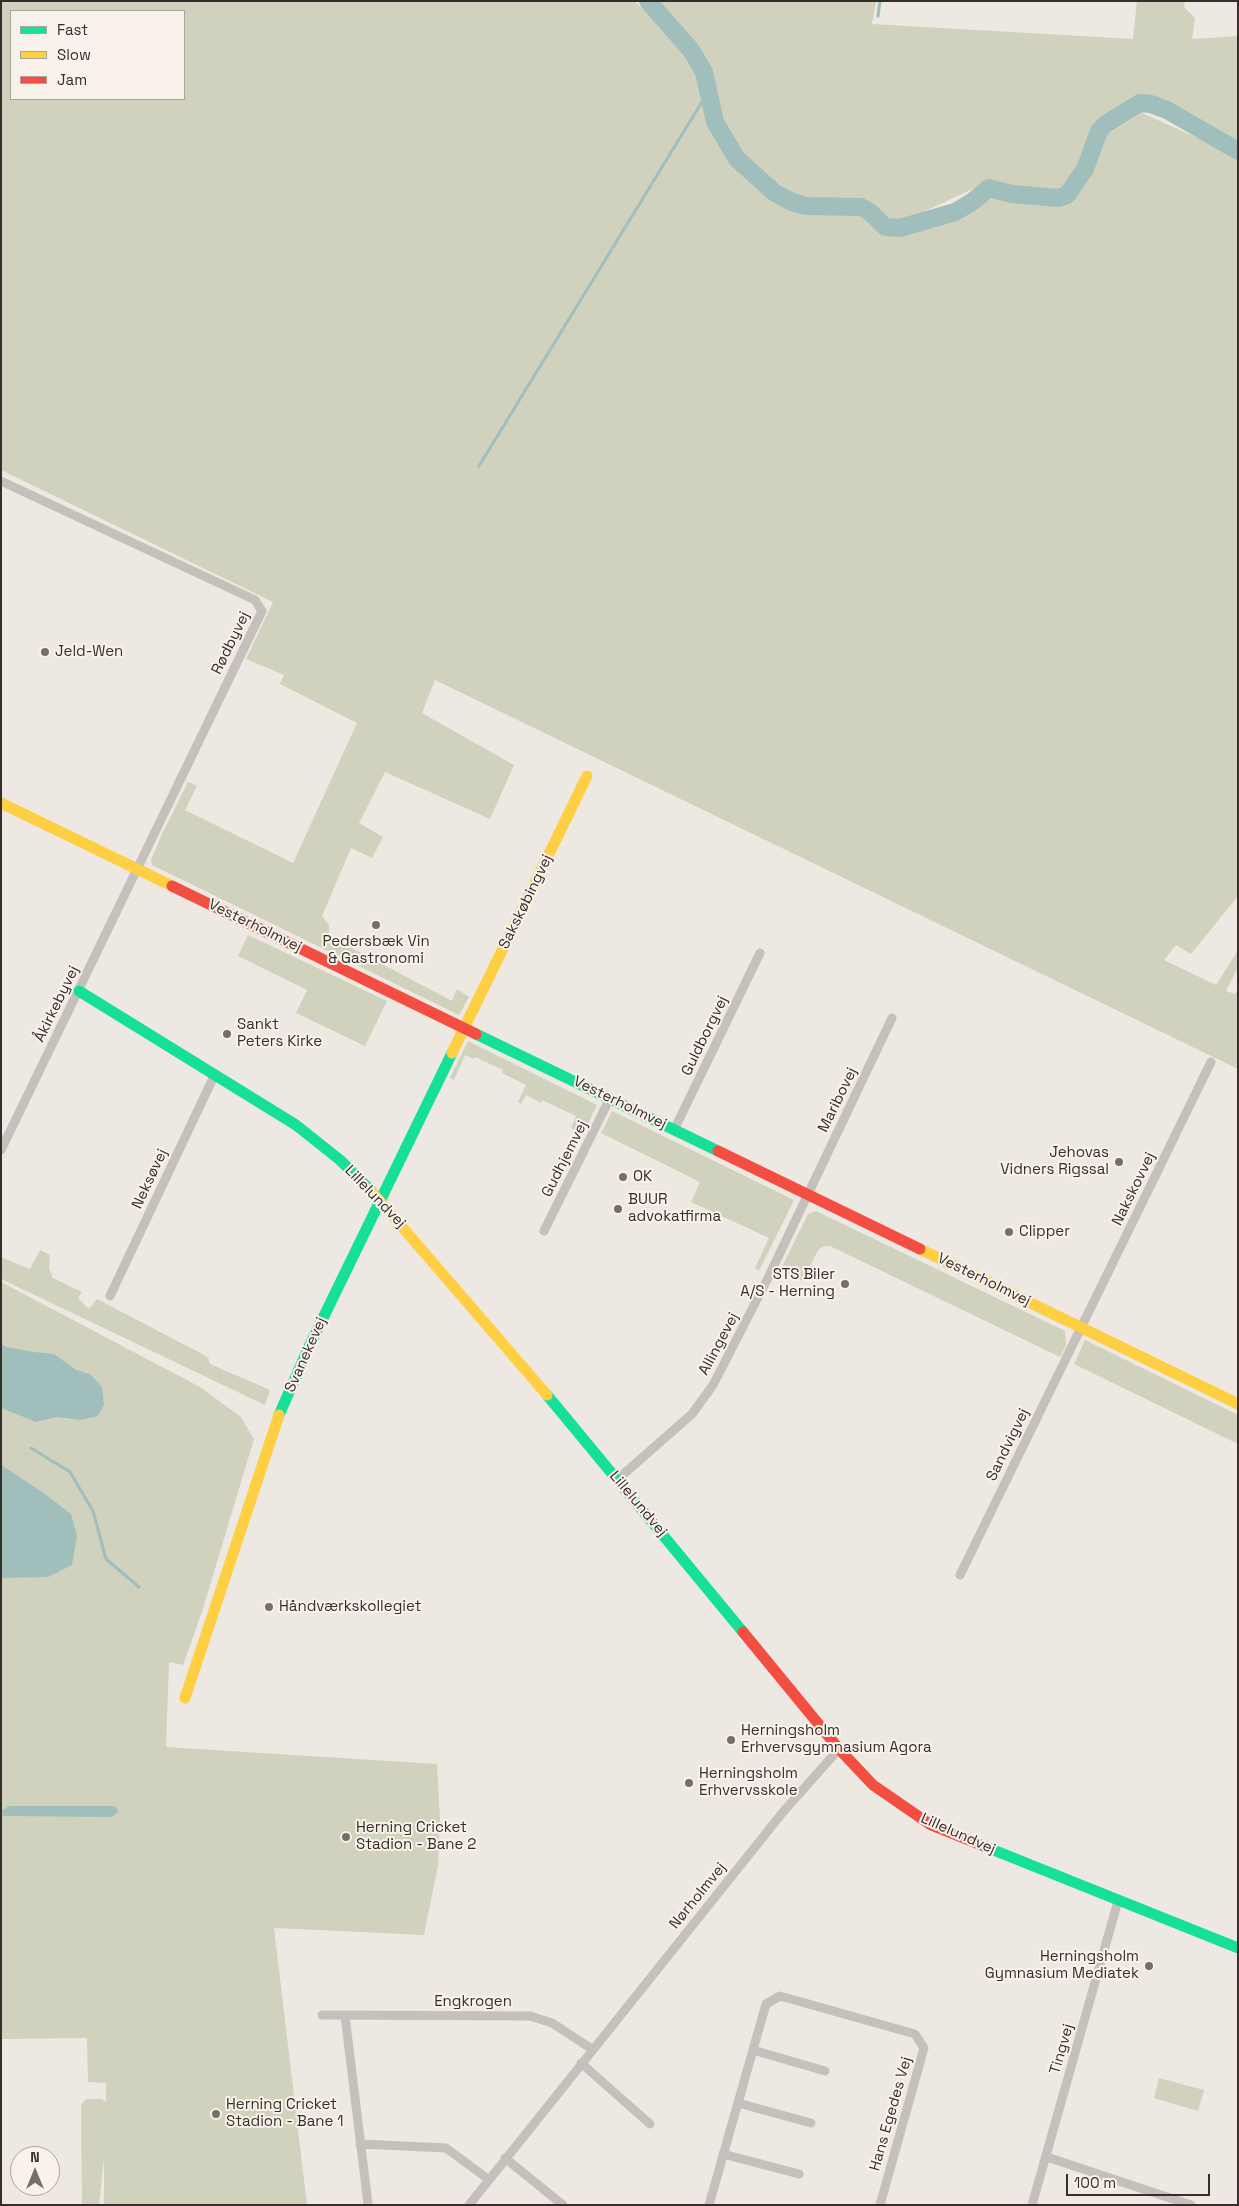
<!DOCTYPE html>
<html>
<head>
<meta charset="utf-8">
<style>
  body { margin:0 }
  #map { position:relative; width:1239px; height:2206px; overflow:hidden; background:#eee8e2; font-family:"Space Grotesk",sans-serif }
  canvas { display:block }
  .frame { position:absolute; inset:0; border:2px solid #372d2a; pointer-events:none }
  .legend { position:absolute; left:10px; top:10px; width:175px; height:90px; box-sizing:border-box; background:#f9f2eb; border:1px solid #aba39e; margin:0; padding:6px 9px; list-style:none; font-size:15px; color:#372d2a }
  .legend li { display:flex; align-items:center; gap:10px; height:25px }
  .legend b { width:25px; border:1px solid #aba39e }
  .north { position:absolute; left:10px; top:2146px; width:50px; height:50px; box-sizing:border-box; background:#f9f2eb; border:1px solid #aba39e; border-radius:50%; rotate:0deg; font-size:14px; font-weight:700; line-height:20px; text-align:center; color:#372d2a }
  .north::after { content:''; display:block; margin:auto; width:18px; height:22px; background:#776e6a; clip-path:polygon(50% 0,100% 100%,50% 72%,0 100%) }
  .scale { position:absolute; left:1066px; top:2174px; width:144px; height:22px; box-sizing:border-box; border:2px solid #372d2a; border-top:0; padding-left:6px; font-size:15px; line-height:18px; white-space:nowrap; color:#372d2a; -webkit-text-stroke:4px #f9f2eb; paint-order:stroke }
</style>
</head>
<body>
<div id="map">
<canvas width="1239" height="2206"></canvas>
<div class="frame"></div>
<ul class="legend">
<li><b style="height:6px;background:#16e098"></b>Fast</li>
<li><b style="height:6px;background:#ffcf43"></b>Slow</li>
<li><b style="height:6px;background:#f24e42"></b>Jam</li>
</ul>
<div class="north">N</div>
<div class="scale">100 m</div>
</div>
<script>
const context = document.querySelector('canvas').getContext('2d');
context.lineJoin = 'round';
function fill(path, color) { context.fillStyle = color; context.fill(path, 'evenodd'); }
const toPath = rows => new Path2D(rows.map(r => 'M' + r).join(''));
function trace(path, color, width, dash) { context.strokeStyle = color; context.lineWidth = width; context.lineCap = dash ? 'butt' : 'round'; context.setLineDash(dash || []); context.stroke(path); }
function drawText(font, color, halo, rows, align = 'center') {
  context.font = font + ' "Space Grotesk",sans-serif'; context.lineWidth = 4; context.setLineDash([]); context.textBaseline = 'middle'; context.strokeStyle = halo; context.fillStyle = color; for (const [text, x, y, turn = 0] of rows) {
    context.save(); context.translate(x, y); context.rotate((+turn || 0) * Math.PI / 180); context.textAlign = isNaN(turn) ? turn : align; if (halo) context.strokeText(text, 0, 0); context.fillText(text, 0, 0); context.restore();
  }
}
fill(toPath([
  [1,1,635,1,687,55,698,79,708,121,730,162,782,207,861,215,884,235,990,198,1070,201,1108,134,1142,113,1231,153,1238,160,1238,896,1191,954,1176,945,1164,960,1216,985,1238,950,1238,967,1226,991,1235,994,1238,990,1238,1069,435,680,422,713,514,765,490,819,385,772,359,823,383,837,372,858,351,848,322,916,329,925,329,936,452,1001,457,989,469,997,459,1015,152,865,151,860,161,836,188,782,197,786,185,810,293,863,357,723,280,684,284,675,246,659,273,602,1,470],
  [11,11,184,11,184,99,11,99],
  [654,1,876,1,872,24,1133,39,1137,1,1185,1,1184,7,1195,18,1192,39,1238,36,1238,145,1156,100,1136,100,1098,124,1081,165,1062,191,1014,190,988,182,899,223,886,221,867,202,807,201,776,189,743,158,721,121,707,70,696,51],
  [248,935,387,1001,365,1046,296,1013,307,990,238,956],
  [468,1041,597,1105,583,1134,571,1128,576,1116,542,1100,541,1103,526,1095,521,1104,518,1102,526,1085,502,1073,503,1070,475,1057,474,1059,465,1055,454,1080,450,1078],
  [612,1111,794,1200,759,1271,755,1268,769,1238,691,1202,700,1182,601,1133],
  [816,1211,1065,1331,1066,1345,1060,1357,830,1246,824,1246,818,1250,803,1281,780,1271,808,1214],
  [40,1250,50,1255,49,1268,53,1278,82,1292,78,1298,89,1309,97,1299,208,1357,210,1364,270,1390,265,1405,1,1279,1,1257,30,1269],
  [1,1282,200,1387,241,1417,254,1439,202,1612,183,1665,169,1662,166,1747,437,1764,440,1820,438,1866,424,1935,274,1928,307,2205,104,2205,104,2157,99,2205,82,2205,81,2105,86,2099,102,2099,106,2102,106,2083,88,2082,87,2038,1,2039],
  [1085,1340,1238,1415,1238,1444,1074,1364],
  [1159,2078,1204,2090,1198,2111,1154,2098]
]), '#d0d2bd');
fill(toPath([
  [1,1344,6,1347,34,1352,54,1354,76,1370,90,1374,102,1387,104,1405,98,1416,81,1420,57,1417,36,1422,1,1408],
  [1,1465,45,1494,71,1514,77,1536,72,1565,48,1577,1,1578],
  [9,1806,111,1806,116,1807,118,1812,112,1817,3,1816,2,1810]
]), '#a0bfbc');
trace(toPath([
  [878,16,880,1],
  [479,466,708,92],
  [31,1448,70,1472,93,1511,106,1559,139,1587]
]), '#a0bfbc', 3);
trace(toPath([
  [648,1,691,50,704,72,715,122,737,159,775,193,792,202,806,206,861,207,870,212,885,227,900,228,955,212,972,202,989,188,1012,194,1059,198,1067,195,1085,169,1099,131,1106,124,1140,103,1151,104,1167,110,1238,151]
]), '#a0bfbc', 18);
trace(toPath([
  [1,481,255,600,262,611,1,1150],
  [674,1130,760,953],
  [544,1231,610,1098],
  [110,1296,215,1074],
  [618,1479,692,1414,713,1385,768,1278,892,1018],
  [960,1575,1211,1062],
  [322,2015,530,2016,552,2023,592,2049],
  [345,2016,368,2204],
  [753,2050,825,2071],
  [581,2063,650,2124],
  [738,2103,811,2123],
  [360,2144,446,2148,488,2179],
  [723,2154,799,2174],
  [1047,2157,1191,2205],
  [505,2158,563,2205],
  [469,2205,783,1812,839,1749],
  [709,2205,766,2004,780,1996,915,2034,924,2048,880,2205],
  [1032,2205,1118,1901]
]), '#c6c0bc', 9);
trace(toPath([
  [79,991,296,1125,340,1160,372,1192],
  [476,1034,718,1151],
  [547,1395,743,1632],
  [279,1415,308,1349,452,1053],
  [986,1847,1238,1948]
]), '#16e098', 11);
trace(toPath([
  [1,803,172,886],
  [452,1053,587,776],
  [372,1192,547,1395],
  [920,1249,1238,1404],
  [185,1698,279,1415]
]), '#ffcf43', 11);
trace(toPath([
  [172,886,476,1034],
  [718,1151,920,1249],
  [743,1632,839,1749,873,1785,931,1825,986,1847]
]), '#f24e42', 11);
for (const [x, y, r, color] of [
  [45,652,5,"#776e6a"],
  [376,925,5,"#776e6a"],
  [227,1034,5,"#776e6a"],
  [1119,1162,5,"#776e6a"],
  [623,1177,5,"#776e6a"],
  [618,1209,5,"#776e6a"],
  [1009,1232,5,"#776e6a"],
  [845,1284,5,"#776e6a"],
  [269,1607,5,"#776e6a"],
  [731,1740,5,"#776e6a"],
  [689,1783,5,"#776e6a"],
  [346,1837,5,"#776e6a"],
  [1149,1966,5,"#776e6a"],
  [216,2114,5,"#776e6a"]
]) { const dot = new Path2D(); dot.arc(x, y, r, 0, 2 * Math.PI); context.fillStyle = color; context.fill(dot); trace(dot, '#f9f2eb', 2); }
drawText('15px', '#372d2a', '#f9f2eb', [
  ["Rødbyvej",231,643,-64],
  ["Sakskøbingvej",526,902,-64],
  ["Vesterholmvej",255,926,26],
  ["Åkirkebyvej",57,1004,-64],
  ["Guldborgvej",705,1036,-64],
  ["Maribovej",838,1100,-64],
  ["Vesterholmvej",620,1103,26],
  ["Gudhjemvej",565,1159,-63],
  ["Neksøvej",150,1179,-65],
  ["Nakskovvej",1134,1189,-64],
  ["Lillelundvej",375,1197,46],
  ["Vesterholmvej",984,1280,26],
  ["Allingevej",719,1344,-62],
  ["Svanekevej",306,1355,-66],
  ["Sandvigvej",1008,1445,-64],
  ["Lillelundvej",638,1504,50],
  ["Lillelundvej",958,1834,24],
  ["Nørholmvej",698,1896,-51],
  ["Engkrogen",473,2002],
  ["Tingvej",1062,2049,-74],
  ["Hans Egedes Vej",891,2114,-74]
]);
drawText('15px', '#372d2a', '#f9f2eb', [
  ["Jeld-Wen",55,652],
  ["Pedersbæk Vin",376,942,"center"],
  ["& Gastronomi",376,959,"center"],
  ["Sankt",237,1025],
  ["Peters Kirke",237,1042],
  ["Jehovas",1109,1153,"right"],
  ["Vidners Rigssal",1109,1170,"right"],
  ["OK",633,1177],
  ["BUUR",628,1200],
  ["advokatfirma",628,1217],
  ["Clipper",1019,1232],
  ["STS Biler",835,1275,"right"],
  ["A/S - Herning",835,1292,"right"],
  ["Håndværkskollegiet",279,1607],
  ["Herningsholm",741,1731],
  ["Erhvervsgymnasium Agora",741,1748],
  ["Herningsholm",699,1774],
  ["Erhvervsskole",699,1791],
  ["Herning Cricket",356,1828],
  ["Stadion - Bane 2",356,1845],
  ["Herningsholm",1139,1957,"right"],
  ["Gymnasium Mediatek",1139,1974,"right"],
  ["Herning Cricket",226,2105],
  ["Stadion - Bane 1",226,2122]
], 'left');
</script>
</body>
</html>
